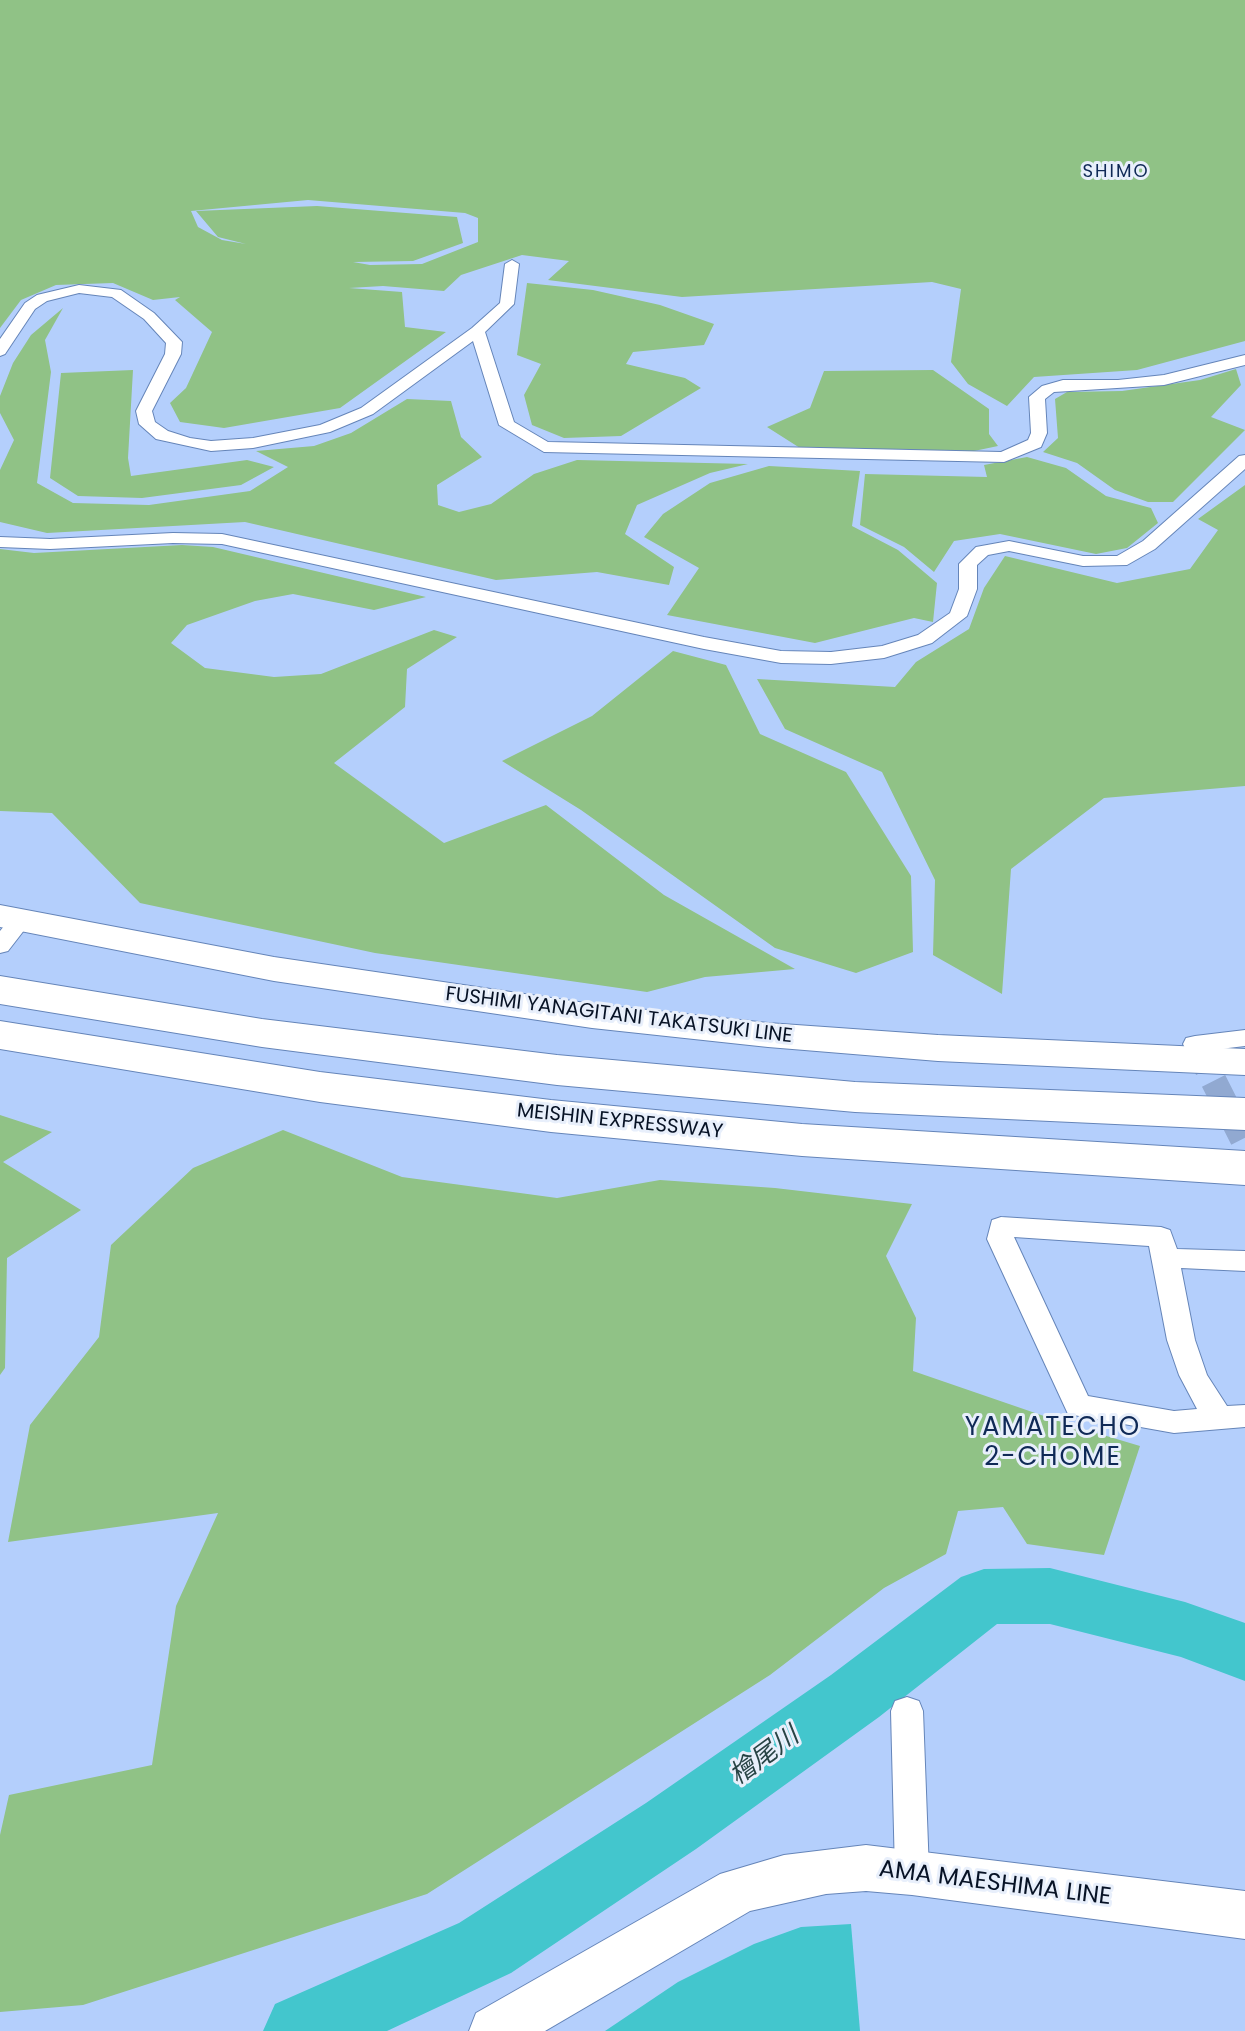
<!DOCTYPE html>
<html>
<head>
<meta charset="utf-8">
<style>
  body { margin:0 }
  canvas { display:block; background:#b4cffc }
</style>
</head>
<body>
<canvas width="1245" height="2031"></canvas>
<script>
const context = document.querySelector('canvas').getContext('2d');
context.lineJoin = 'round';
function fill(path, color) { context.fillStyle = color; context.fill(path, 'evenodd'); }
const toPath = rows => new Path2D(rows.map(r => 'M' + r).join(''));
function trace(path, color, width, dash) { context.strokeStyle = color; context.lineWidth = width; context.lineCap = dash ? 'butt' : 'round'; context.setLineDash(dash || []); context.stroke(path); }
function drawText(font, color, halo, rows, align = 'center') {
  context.font = font + ' Poppins,"Noto Sans JP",sans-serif'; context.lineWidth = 6; context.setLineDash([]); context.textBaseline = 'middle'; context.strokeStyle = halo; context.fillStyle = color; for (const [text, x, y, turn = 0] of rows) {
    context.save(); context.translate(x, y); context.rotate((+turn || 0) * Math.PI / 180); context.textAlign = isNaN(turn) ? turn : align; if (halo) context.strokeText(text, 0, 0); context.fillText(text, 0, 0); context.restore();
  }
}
fill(toPath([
  [0,0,1245,0,1245,341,1137,370,1034,377,1007,406,968,384,951,362,961,289,932,282,682,297,548,280,569,261,522,255,461,275,444,291,383,286,349,288,402,292,405,327,446,332,340,408,224,428,180,422,170,403,186,388,212,332,175,300,180,297,153,300,113,283,56,285,21,300,0,328],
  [308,200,465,213,478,218,478,242,422,264,370,265,353,262,413,261,463,243,457,217,317,206,196,211,218,237,246,244,222,240,198,227,191,211],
  [527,283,593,290,660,305,714,324,704,345,633,352,626,364,685,378,701,388,621,436,564,438,532,425,524,395,541,364,517,355],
  [63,308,45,340,51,372,37,483,73,503,149,505,250,491,288,467,256,451,314,446,351,433,407,399,451,401,461,437,482,457,437,485,438,505,459,512,491,504,534,474,577,460,748,464,710,473,637,505,625,534,674,567,669,585,597,572,496,580,245,522,47,533,0,522,0,470,14,440,0,413,0,396,13,363,31,335],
  [1236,369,1241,385,1211,417,1245,430,1173,502,1148,502,1115,490,1077,463,1043,452,1058,438,1055,399,1067,392,1122,391,1200,380],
  [133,370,128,458,131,476,247,460,274,467,241,485,142,498,78,496,50,478,61,373],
  [933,370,989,409,989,434,998,446,974,451,800,448,767,427,810,408,824,371],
  [1027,457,1066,468,1106,496,1151,508,1158,523,1127,548,1096,554,1000,534,954,541,934,572,904,547,860,525,865,474,987,477,984,465],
  [769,466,860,471,852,526,898,550,937,583,933,622,914,618,815,643,667,615,699,568,644,537,663,514,710,483],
  [1245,485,1245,786,1104,798,1011,869,1002,994,933,955,935,880,882,772,785,729,757,679,895,687,916,662,969,629,984,588,1005,556,1117,583,1190,569,1218,530,1198,519],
  [182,545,213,547,426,597,374,610,293,594,255,601,187,625,171,643,205,668,274,677,321,674,434,630,457,637,407,669,405,707,334,763,444,843,546,805,664,895,795,969,705,977,647,992,375,953,140,903,52,813,0,811,0,549,34,553],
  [673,651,726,665,760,734,846,772,911,876,913,952,856,973,775,948,581,810,502,761,592,716],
  [0,1115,52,1132,3,1162,81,1210,7,1258,5,1368,0,1375],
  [283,1130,402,1177,557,1198,660,1180,775,1188,912,1204,886,1256,916,1318,913,1371,1073,1426,1140,1446,1104,1555,1027,1544,1003,1507,958,1511,946,1554,884,1588,770,1675,427,1894,83,2005,0,2012,0,1835,9,1795,152,1765,176,1606,218,1513,8,1542,30,1425,99,1337,111,1245,193,1168]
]), '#90c286');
fill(toPath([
  [851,1924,860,2031,605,2031,678,1982,754,1944,801,1927]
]), '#43c6cd');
fill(toPath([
  [1050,1568,1185,1602,1245,1623,1245,1681,1181,1657,1050,1624,997,1624,879,1717,696,1849,511,1973,387,2031,263,2031,275,2004,459,1923,646,1803,831,1675,961,1577,984,1569,1050,1568]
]), '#43c6cd');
trace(toPath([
  [1196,1046,1245,1143]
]), '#91a9d1', 26, [26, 13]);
const street = toPath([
  [512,260,519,264,514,304,485,332,514,422,548,442,1001,452,1028,440,1031,433,1029,397,1042,386,1063,380,1118,380,1164,375,1245,355,1245,365,1164,385,1054,392,1045,399,1047,433,1041,447,1004,462,544,452,499,425,473,341,373,414,330,432,253,448,211,451,156,439,139,424,136,411,165,354,166,343,144,319,112,297,79,293,47,301,35,309,5,354,0,356,0,339,25,303,37,295,79,285,121,290,154,313,182,342,181,354,152,411,155,422,168,431,190,438,211,441,253,438,320,425,361,408,472,328,500,303,505,264,512,260],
  [1245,455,1245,469,1155,549,1127,565,1083,566,1009,551,988,555,977,565,977,589,967,616,932,643,884,658,831,664,781,663,704,649,222,544,173,543,50,549,0,547,0,537,50,539,173,533,222,534,704,637,781,651,831,652,882,646,918,635,950,613,959,589,959,564,976,547,1009,541,1083,556,1117,556,1143,541,1239,456,1245,455],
  [21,913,29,915,32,920,8,951,0,953,0,931,13,915,21,913],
  [1245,1030,1245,1046,1195,1052,1186,1050,1183,1044,1186,1038,1195,1036,1245,1030],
  [1001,1217,1161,1227,1170,1230,1177,1249,1245,1251,1245,1271,1181,1268,1195,1340,1207,1375,1227,1406,1245,1405,1245,1427,1174,1433,1068,1414,987,1239,992,1220,1001,1217],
  [1014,1237,1149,1246,1167,1340,1179,1375,1197,1409,1174,1411,1088,1396,1014,1237],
  [907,1697,919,1701,923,1711,929,1872,924,1884,912,1888,900,1884,895,1872,891,1711,895,1701,907,1697]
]);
const secondary = toPath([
  [866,1845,1245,1891,1245,1939,912,1895,866,1891,826,1894,750,1911,545,2031,469,2031,476,2013,720,1874,784,1855,866,1845]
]);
const primary = toPath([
  [0,905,274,957,592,1004,768,1023,938,1035,1245,1049,1245,1075,938,1061,768,1047,592,1028,274,981,0,927,0,905]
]);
const highway = toPath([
  [0,976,262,1019,557,1055,855,1082,1245,1098,1245,1130,855,1112,557,1085,262,1047,0,1004,0,976],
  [0,1021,320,1072,551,1100,802,1124,1245,1151,1245,1185,802,1156,551,1132,320,1102,0,1049,0,1021]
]);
trace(street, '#6585b9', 2);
trace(secondary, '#6585b9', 2);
trace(primary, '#6585b9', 2);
trace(highway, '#6585b9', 2);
fill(street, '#fff');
fill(secondary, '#fff');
fill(primary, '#fff');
fill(highway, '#fff');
context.letterSpacing = '2px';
drawText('18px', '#0f2956', '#e8effb', [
  ["SHIMO",1116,172]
]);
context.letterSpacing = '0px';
drawText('20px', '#071225', '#e8effb', [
  ["FUSHIMI YANAGITANI TAKATSUKI LINE",619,1016,7],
  ["MEISHIN EXPRESSWAY",620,1122,6]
]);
drawText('24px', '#071225', '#e8effb', [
  ["AMA MAESHIMA LINE",995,1884,7]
]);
context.letterSpacing = '2px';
drawText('26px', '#0f2956', '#e8effb', [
  ["YAMATECHO",1053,1428],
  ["2-CHOME",1053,1458]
]);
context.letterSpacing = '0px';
drawText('italic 26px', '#284445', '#e8effb', [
  ["檜尾川",765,1757,-36]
]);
</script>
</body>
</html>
